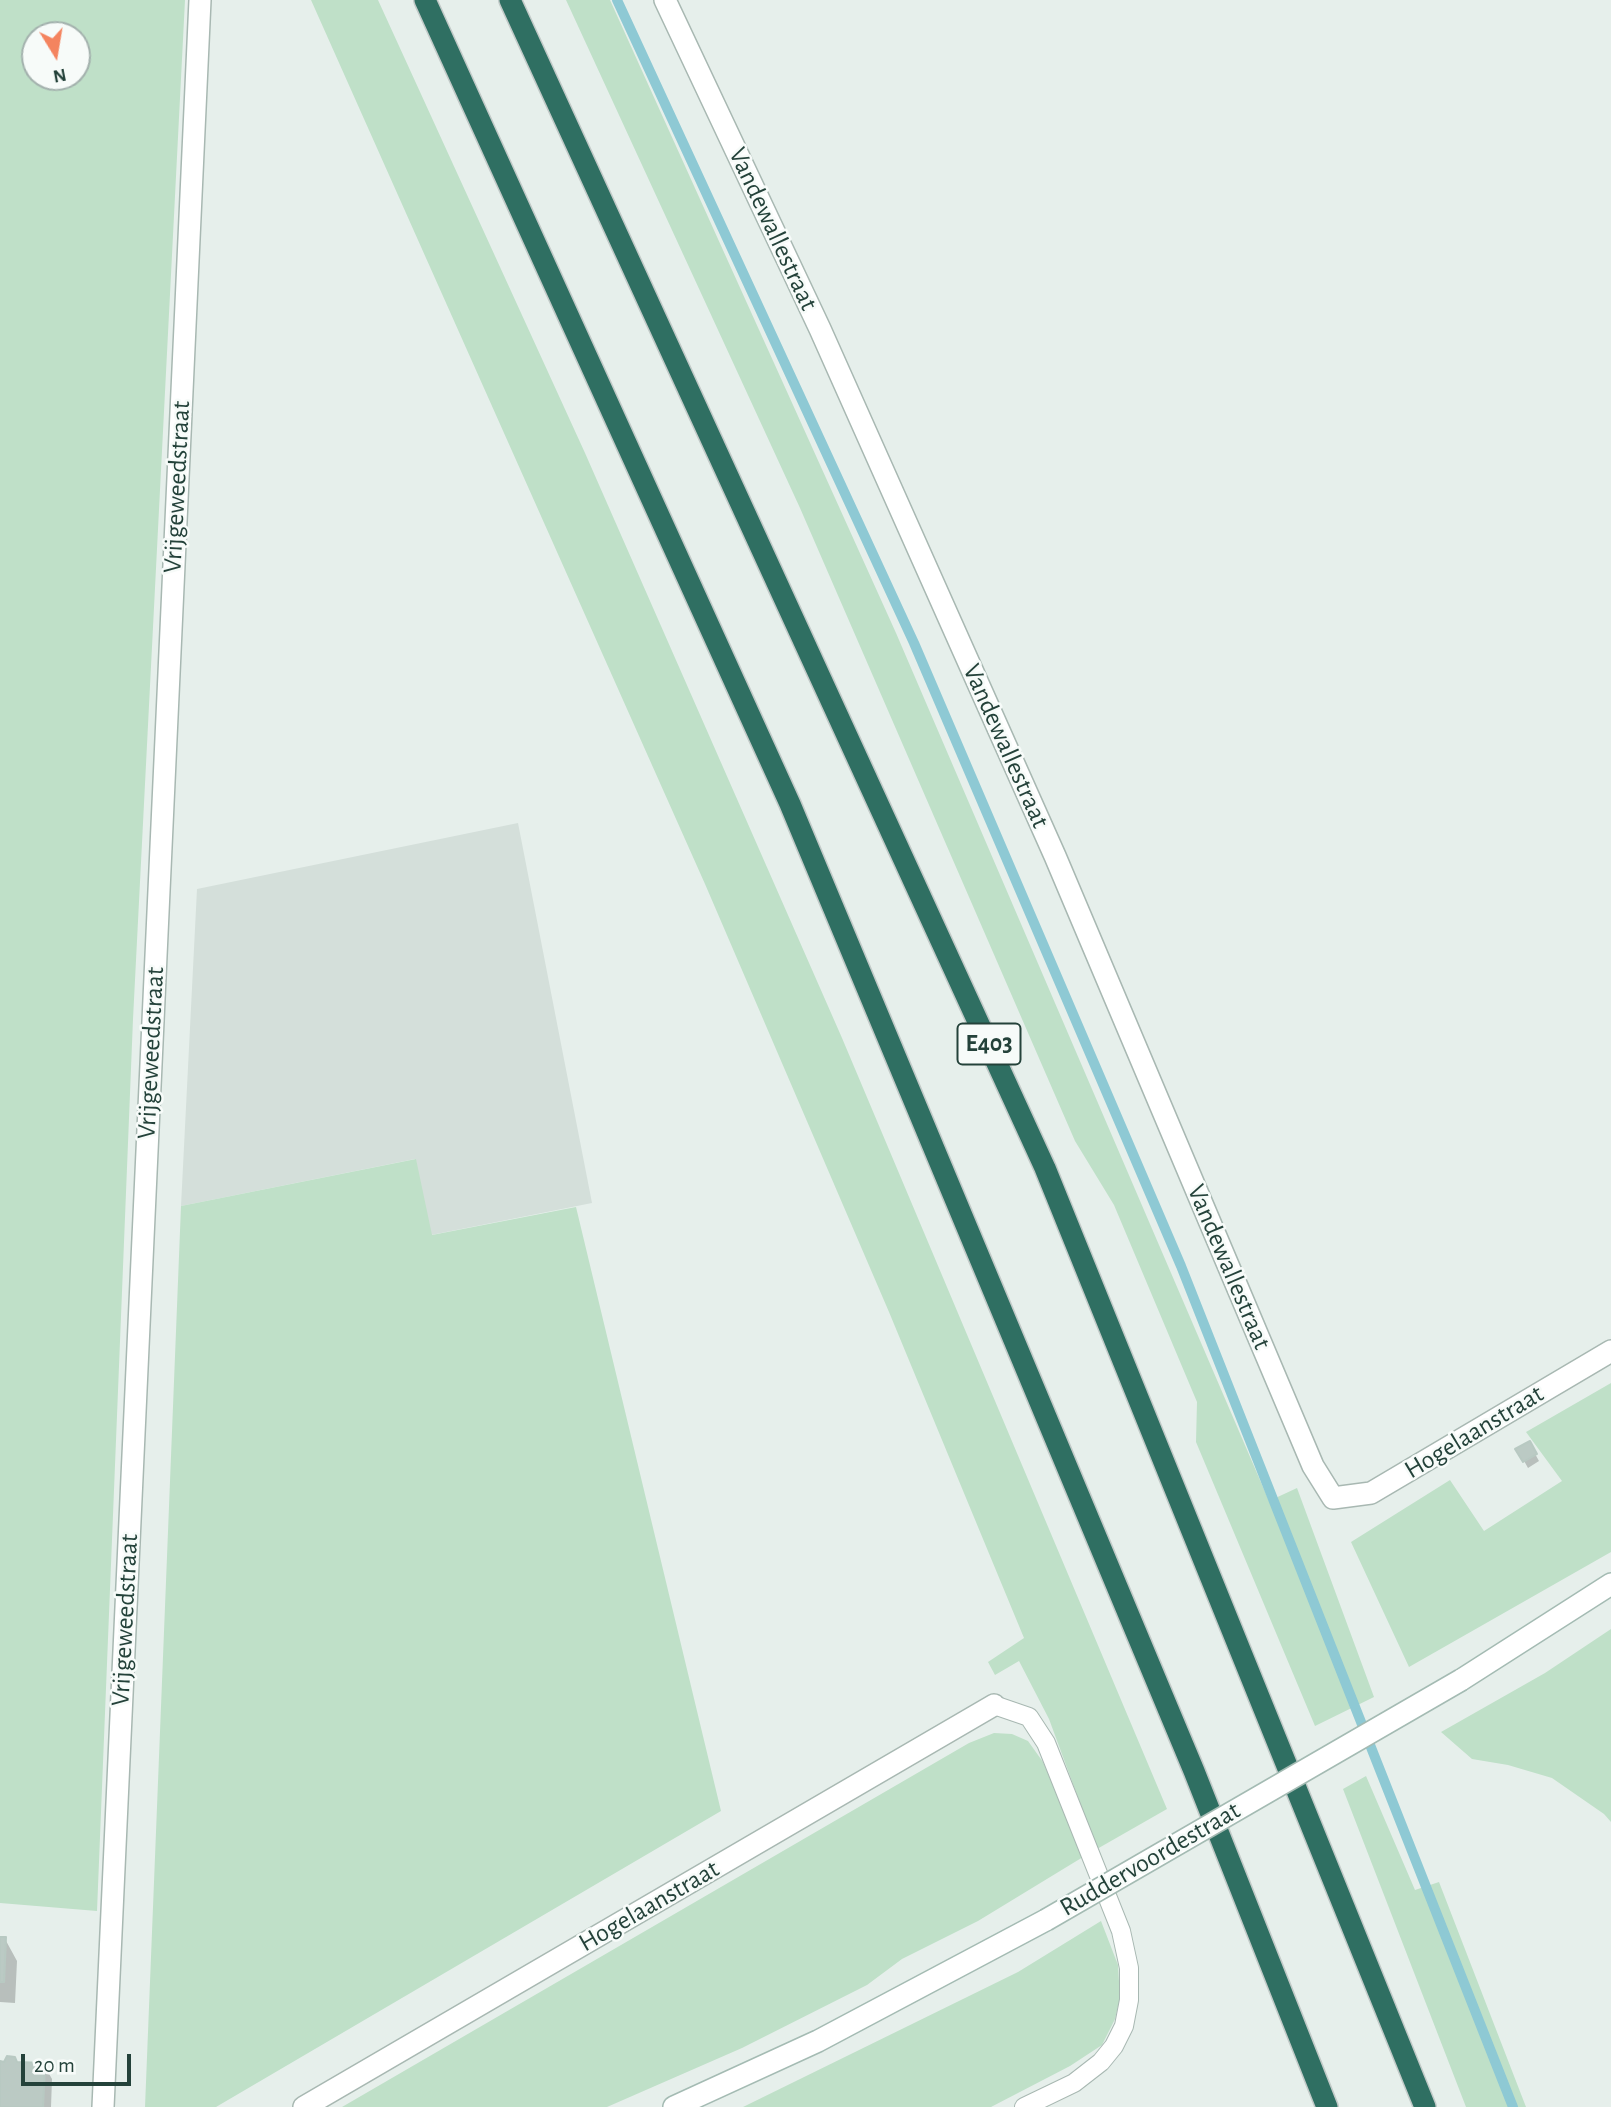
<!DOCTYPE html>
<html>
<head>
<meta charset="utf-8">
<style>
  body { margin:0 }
  #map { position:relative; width:1611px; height:2107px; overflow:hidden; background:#e6efeb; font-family:"Alegreya Sans",sans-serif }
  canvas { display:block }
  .north { position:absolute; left:21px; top:21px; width:70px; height:70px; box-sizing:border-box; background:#f7fbf9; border:2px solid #a3b1ad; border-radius:50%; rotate:169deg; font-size:19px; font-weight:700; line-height:28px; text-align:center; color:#24423a }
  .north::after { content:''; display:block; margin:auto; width:24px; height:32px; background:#f4845f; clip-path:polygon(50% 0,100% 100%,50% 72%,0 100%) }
  .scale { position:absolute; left:21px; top:2054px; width:110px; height:32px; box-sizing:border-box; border:4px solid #24423a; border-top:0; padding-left:9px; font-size:21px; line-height:24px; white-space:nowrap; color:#24423a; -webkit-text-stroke:5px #f7fbf9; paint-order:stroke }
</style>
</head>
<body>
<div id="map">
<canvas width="1611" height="2107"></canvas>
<div class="north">N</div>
<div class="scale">20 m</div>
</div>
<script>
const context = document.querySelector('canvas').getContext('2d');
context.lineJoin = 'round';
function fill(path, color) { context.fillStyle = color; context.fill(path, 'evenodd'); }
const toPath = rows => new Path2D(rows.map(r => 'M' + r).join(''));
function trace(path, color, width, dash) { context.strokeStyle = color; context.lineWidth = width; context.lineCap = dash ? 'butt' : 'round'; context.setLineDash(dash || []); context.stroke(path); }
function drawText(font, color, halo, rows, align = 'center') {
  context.font = font + ' "Alegreya Sans",sans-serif'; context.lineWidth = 5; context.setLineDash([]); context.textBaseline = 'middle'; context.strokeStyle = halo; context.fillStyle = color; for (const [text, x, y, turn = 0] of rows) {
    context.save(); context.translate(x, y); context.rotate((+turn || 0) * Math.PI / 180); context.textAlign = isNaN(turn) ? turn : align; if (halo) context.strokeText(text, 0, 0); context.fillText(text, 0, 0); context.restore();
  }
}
fill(toPath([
  [518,823,592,1203,431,1235,415,1159,181,1206,197,889]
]), '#d4dfda');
fill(toPath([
  [0,0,185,0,133,1019,97,1911,0,1903],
  [35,35,77,35,77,77,35,77],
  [311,0,378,0,585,453,842,1038,1167,1809,1097,1849,1049,1719,1019,1661,995,1675,988,1662,1024,1638,889,1312,705,884],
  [566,0,610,0,896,633,1269,1501,1297,1488,1374,1697,1315,1726,1196,1442,1197,1402,1114,1205,1075,1141,800,508],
  [416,1159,432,1235,576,1207,721,1811,216,2107,145,2107,181,1206],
  [1611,1383,1611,1552,1409,1667,1351,1542,1450,1480,1484,1531,1562,1481,1526,1432],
  [1611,1629,1611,1822,1604,1814,1552,1778,1508,1765,1472,1759,1441,1732,1545,1673],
  [994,1733,1012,1734,1028,1741,1043,1762,1083,1857,978,1921,902,1959,867,1985,742,2048,607,2107,342,2107,969,1743],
  [1366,1776,1415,1890,1439,1882,1526,2107,1466,2107,1343,1789],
  [1101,1921,1118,1965,1120,1998,1115,2019,1102,2045,1070,2066,991,2107,743,2107,1018,1972]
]), '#bfe0c8');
fill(toPath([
  [1529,1443,1539,1461,1528,1468,1518,1450],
  [0,1939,5,1939,17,1961,15,2003,0,2002],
  [0,2063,44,2065,52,2079,51,2107,0,2107]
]), '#0003');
trace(toPath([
  [617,0,914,643,1181,1266,1513,2107]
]), '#8ec9d4', 10);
const building = toPath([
  [1530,1441,1537,1454,1523,1462,1515,1449,1530,1441],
  [0,1937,6,1937,4,1982,0,1982,0,1937],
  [7,2056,15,2057,17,2062,45,2063,43,2107,0,2107,0,2061,4,2062,7,2056]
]);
fill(building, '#bbcac4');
trace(building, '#b8c9c2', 2);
const lane = toPath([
  [994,1705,1029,1717,1046,1743,1121,1931,1129,1968,1129,2000,1124,2026,1114,2046,1101,2062,1074,2083,1024,2107]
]);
const street = toPath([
  [665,0,820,329,1055,856,1313,1466,1333,1498,1371,1493,1611,1351],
  [103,2107,200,0],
  [304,2107,994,1705]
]);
const secondary = toPath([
  [1461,1680,1611,1584],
  [674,2107,818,2041,1046,1920]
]);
const highway = toPath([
  [425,0,790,804,1194,1771,1327,2107],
  [510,0,1045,1168,1425,2107]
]);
trace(lane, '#a8b8b2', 20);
trace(street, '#a8b8b2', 24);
trace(secondary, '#a4bbb3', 24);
trace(highway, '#c2cac8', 24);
trace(lane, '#fff', 18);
trace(street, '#fff', 21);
trace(secondary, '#fff', 21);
trace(highway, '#2f6f62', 21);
const secondaryBridge = toPath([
  [1046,1920,1461,1680]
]);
trace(secondaryBridge, '#a4bbb3', 24, []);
trace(secondaryBridge, '#fff', 21);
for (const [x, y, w] of [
  [989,1044,63]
]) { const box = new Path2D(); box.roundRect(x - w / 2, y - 20.5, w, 41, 5); context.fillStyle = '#f7fbf9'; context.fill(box); trace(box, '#24423a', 2); }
drawText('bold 24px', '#24423a', null, [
  ["E403",989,1044]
]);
drawText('26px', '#24423a', '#f7fbf9', [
  ["Vandewallestraat",773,229,65],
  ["Vrijgeweedstraat",177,487,-87],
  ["Vandewallestraat",1006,746,66],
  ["Vrijgeweedstraat",151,1053,-87],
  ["Vandewallestraat",1229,1267,67],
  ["Hogelaanstraat",1474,1432,-31],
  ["Vrijgeweedstraat",125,1620,-87],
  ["Ruddervoordestraat",1150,1859,-30],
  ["Hogelaanstraat",649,1906,-30]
]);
</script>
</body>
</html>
